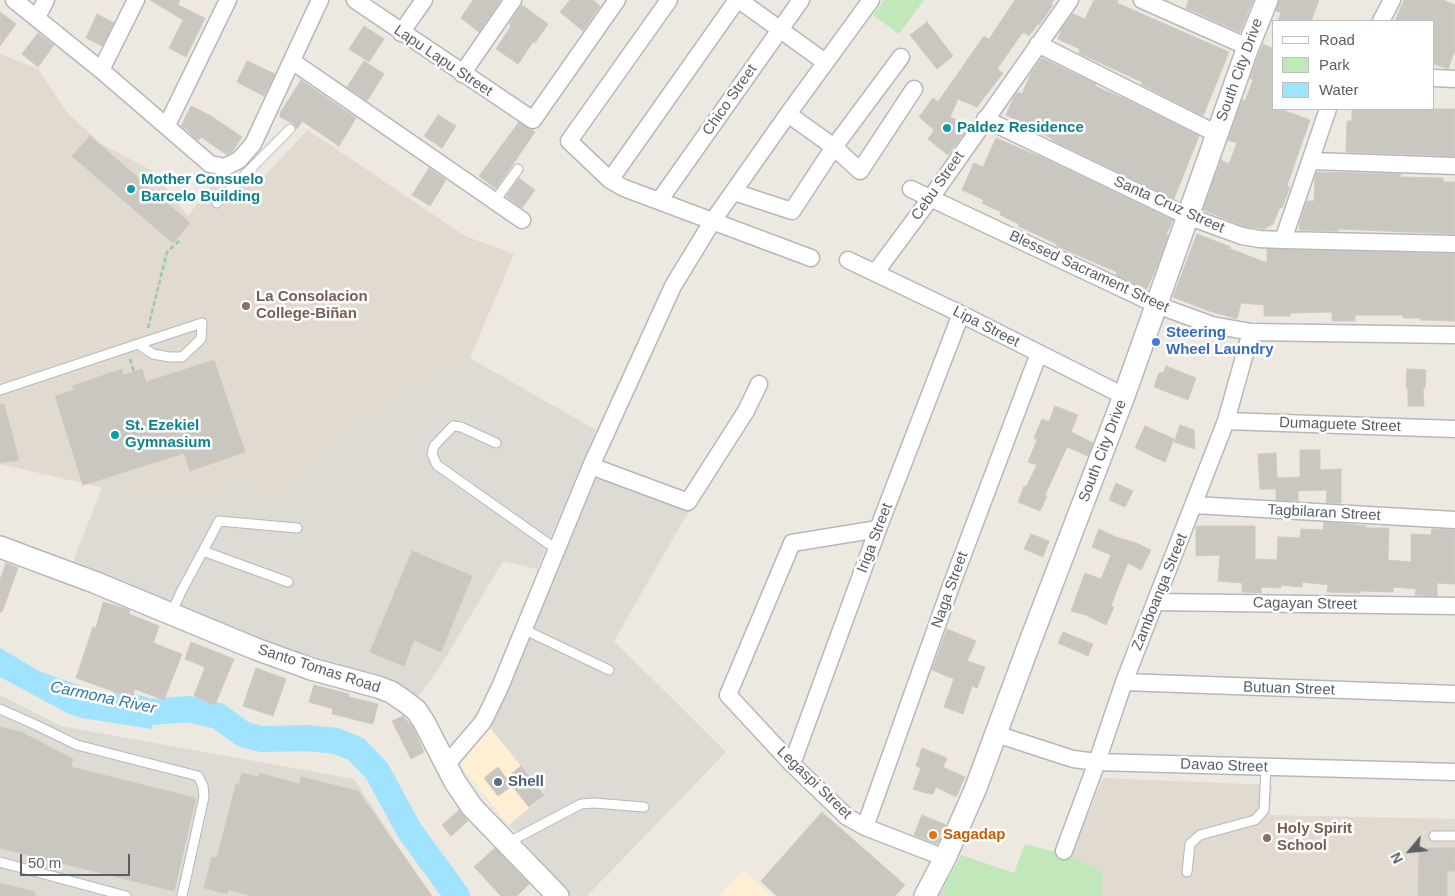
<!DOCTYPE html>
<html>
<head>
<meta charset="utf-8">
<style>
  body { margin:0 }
  #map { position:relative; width:1455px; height:896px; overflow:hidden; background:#eee9e0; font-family:Arial,sans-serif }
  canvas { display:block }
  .legend { position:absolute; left:1272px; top:20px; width:162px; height:90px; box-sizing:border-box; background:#fff; border:1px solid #bdbfc1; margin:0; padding:6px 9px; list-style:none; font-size:15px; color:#595f63 }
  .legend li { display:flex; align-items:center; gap:10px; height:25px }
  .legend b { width:25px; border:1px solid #bdbfc1 }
  .north { position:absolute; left:1385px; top:826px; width:50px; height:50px; -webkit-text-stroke:4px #fff; paint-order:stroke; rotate:242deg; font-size:14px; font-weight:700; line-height:20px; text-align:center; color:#595f63 }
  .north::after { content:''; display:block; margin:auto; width:18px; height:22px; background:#595f63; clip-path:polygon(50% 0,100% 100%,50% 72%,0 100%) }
  .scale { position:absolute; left:20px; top:854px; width:110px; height:22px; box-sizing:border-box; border:2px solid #595f63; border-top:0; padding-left:6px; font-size:15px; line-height:18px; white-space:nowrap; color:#595f63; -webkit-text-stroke:4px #fff; paint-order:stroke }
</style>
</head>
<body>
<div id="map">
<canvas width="1455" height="896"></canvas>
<ul class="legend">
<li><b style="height:6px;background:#fff"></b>Road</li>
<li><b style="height:14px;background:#c1e7bb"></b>Park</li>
<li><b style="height:14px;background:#9fe3ff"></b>Water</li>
</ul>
<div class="north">N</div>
<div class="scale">50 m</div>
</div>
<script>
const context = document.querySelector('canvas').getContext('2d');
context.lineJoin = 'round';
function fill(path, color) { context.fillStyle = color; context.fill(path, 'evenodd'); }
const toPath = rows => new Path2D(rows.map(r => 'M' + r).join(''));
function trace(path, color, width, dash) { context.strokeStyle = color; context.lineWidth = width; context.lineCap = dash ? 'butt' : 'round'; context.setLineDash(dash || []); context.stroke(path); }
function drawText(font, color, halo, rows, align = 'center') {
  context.font = font + ' Arial,sans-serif'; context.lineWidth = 5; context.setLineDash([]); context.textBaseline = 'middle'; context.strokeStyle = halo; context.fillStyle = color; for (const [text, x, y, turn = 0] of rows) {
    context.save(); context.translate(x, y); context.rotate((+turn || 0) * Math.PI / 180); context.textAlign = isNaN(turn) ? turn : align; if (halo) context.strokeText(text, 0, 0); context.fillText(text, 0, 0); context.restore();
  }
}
fill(toPath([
  [490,728,545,795,509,825,460,765],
  [744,870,772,896,719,896]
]), '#ffefd4');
fill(toPath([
  [470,358,596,430,537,569,503,561,440,667,416,699,276,646,73,561,102,488,146,498,245,491,282,497,348,432],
  [598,474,690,509,614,641,726,752,587,896,571,896,509,825,545,795,490,728,508,690],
  [0,695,61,726,354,779,431,896,0,896]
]), '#dedbd5');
fill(toPath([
  [0,54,38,69,66,111,101,144,153,171,188,216,215,180,265,175,308,130,465,236,514,254,470,358,348,432,282,497,245,491,146,498,0,464],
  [1103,778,1272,785,1270,815,1455,819,1455,896,1102,896,1103,872,1071,856]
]), '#e0dad1');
fill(toPath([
  [884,0,924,0,899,34,873,15],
  [1025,844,1071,856,1103,872,1102,896,939,896,961,855,1014,873]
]), '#c1e7bb');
fill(toPath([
  [0,648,41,672,98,692,153,707,152,729,81,718,69,714,0,677]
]), '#9fe3ff');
trace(toPath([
  [119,704,152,712,188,709,218,716,243,734,261,739,308,738,336,741,356,749,377,771,409,830,457,896]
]), '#9fe3ff', 26);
const building = toPath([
  [150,0,180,0,178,5,205,18,186,57,169,48,183,20,150,0],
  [473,0,501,0,479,32,461,18,473,0],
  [570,0,593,0,600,6,583,31,560,12,570,0],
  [1015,0,1054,0,1051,4,1053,5,1039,25,1038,24,1029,36,1023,32,997,69,1003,73,977,107,958,99,950,117,965,124,960,130,964,133,948,155,928,139,934,130,919,117,933,98,938,102,984,36,989,39,1015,0],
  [1094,0,1118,0,1117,3,1229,52,1203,116,1141,84,1142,82,1079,53,1080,49,1058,39,1062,28,1073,14,1085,19,1094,0],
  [1189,0,1253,0,1240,32,1186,8,1189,0],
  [1279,0,1319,0,1311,21,1278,21,1281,13,1276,11,1279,0],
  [1404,0,1443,0,1455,5,1455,50,1448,69,1434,64,1434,21,1395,21,1404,0],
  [522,5,548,24,535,43,533,42,518,64,496,49,511,26,509,24,522,5],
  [0,12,16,24,0,46,0,12],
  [97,14,114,23,102,46,86,38,97,14],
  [927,22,953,56,937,69,910,35,927,22],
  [364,26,384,39,369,62,349,49,364,26],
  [38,33,54,45,38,67,22,54,38,33],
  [1263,44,1274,49,1274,109,1280,109,1310,120,1287,186,1290,187,1282,208,1280,207,1273,224,1264,229,1246,227,1203,210,1221,160,1229,164,1237,143,1228,140,1242,100,1245,101,1253,80,1250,78,1263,44],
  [1042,58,1096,84,1095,86,1127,100,1199,136,1174,199,1052,140,1053,139,1015,122,1016,120,1006,115,1014,97,1018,92,1022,94,1031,73,1042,58],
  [247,61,275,74,264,96,237,82,247,61],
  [364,61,384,74,367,101,347,87,364,61],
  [301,80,356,118,339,146,302,121,297,129,294,124,280,117,280,113,301,80],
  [191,106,211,116,242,137,232,152,227,155,201,137,199,140,196,139,189,132,189,131,181,126,191,106],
  [1352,109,1455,109,1455,156,1346,152,1347,121,1352,121,1352,109],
  [438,115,456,126,442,148,424,136,438,115],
  [519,122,535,132,496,189,479,176,519,122],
  [90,136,190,223,173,243,72,156,90,136],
  [996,138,1045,159,1173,220,1166,235,1168,236,1157,266,1147,289,1116,275,1117,272,1056,246,1057,244,1018,226,1019,224,1000,215,1001,212,982,203,984,200,962,190,974,163,983,167,996,138],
  [429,168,446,180,430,206,412,195,429,168],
  [1317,172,1401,174,1400,177,1443,178,1443,182,1455,182,1455,234,1338,229,1338,231,1299,230,1300,222,1307,201,1314,201,1315,178,1317,172],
  [519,178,535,190,522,208,506,196,519,178],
  [1197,234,1231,247,1227,249,1231,249,1267,263,1267,249,1455,254,1455,321,1420,320,1420,318,1403,318,1403,315,1355,315,1355,321,1332,321,1332,312,1290,313,1290,316,1264,316,1264,305,1241,303,1237,319,1209,311,1173,297,1197,234],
  [214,360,245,452,190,471,184,453,83,485,55,396,74,390,72,386,122,369,123,375,142,369,146,382,214,360],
  [1166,366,1196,378,1188,400,1154,387,1159,373,1164,372,1166,366],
  [1407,369,1426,370,1425,388,1423,388,1424,406,1408,406,1408,388,1406,388,1407,369],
  [4,404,19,460,0,463,0,405,4,404],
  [1055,406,1078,415,1071,432,1093,443,1088,456,1067,447,1045,495,1047,496,1040,511,1018,502,1024,486,1026,487,1037,465,1028,462,1037,440,1034,438,1042,419,1049,422,1055,406],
  [1180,425,1194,430,1195,449,1174,442,1180,425],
  [1145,426,1174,439,1165,462,1135,448,1145,426],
  [1300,450,1320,450,1320,470,1341,469,1341,503,1326,503,1327,490,1298,491,1298,501,1276,500,1276,489,1260,489,1258,454,1276,453,1277,478,1300,477,1300,450],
  [1116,483,1133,491,1125,507,1109,500,1116,483],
  [1324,522,1366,526,1366,528,1389,528,1388,560,1411,562,1411,534,1431,535,1432,529,1455,530,1455,584,1437,583,1437,596,1415,595,1416,589,1393,587,1393,592,1360,591,1360,593,1327,592,1328,585,1302,582,1302,587,1281,585,1281,588,1261,587,1261,593,1242,592,1242,583,1218,581,1220,555,1196,556,1196,526,1255,526,1255,559,1277,560,1278,537,1300,538,1301,529,1323,530,1324,522],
  [1099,529,1116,537,1136,543,1151,550,1141,570,1128,563,1119,585,1111,606,1114,607,1106,625,1086,615,1071,611,1085,573,1101,579,1111,555,1092,547,1099,529],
  [1031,534,1049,541,1043,557,1024,549,1031,534],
  [412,551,472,576,441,652,414,640,404,666,370,652,412,551],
  [6,563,18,568,2,612,0,612,0,580,6,563],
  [103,602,130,610,129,614,159,626,153,643,182,654,164,700,135,689,132,698,76,678,93,627,96,628,103,602],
  [947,629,976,641,967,661,985,667,977,688,972,686,963,714,944,707,954,679,932,670,947,629],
  [1063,632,1093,644,1088,656,1058,643,1063,632],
  [191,642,234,659,215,705,194,696,205,667,185,659,191,642],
  [256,668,286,679,273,716,243,706,256,668],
  [314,685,349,694,349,697,378,704,373,724,332,714,333,709,309,702,314,685],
  [403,716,413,728,424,752,411,759,392,721,403,716],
  [0,727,21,732,73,759,71,767,196,798,174,891,0,848,0,727],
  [922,748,947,758,943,767,965,777,956,797,936,787,933,794,929,794,913,789,921,768,916,766,922,748],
  [521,766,544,795,529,807,512,786,498,796,484,778,498,767,506,778,521,766],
  [242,773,259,777,259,773,299,784,301,777,358,791,432,896,252,896,228,890,227,894,204,888,212,857,217,858,236,784,239,785,242,773],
  [459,810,468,821,451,836,442,825,459,810],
  [822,812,905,885,895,896,777,896,761,881,822,812],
  [922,815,946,825,937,844,914,835,922,815],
  [495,848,529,884,517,896,501,896,474,867,495,848],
  [1419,848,1455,848,1455,871,1447,871,1447,896,1418,896,1419,848],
  [0,883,35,892,35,896,0,896,0,883]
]);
fill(building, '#cac6c0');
trace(building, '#d3c9be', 1);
const service = toPath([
  [494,202,518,169],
  [217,203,290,129],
  [0,390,138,344,202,323,201,339,182,357,169,357,153,354,138,344],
  [496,443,461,427,453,426,434,446,432,454,437,465,556,549],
  [203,551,288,582],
  [171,614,181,592,219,521,297,528],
  [523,629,609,670],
  [0,709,36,725,77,745,198,776,203,786,204,797,182,896],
  [1434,836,1455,836],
  [507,843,581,804,594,803,644,807],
  [0,862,126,896],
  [1187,872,1190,844,1200,835,1255,820,1264,810,1266,767]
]);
const minor = toPath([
  [14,0,101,70,210,164,225,167,239,160,253,144,320,0],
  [355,0,533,120,617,0],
  [669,0,569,141,610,180,624,188,811,258],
  [739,0,825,62],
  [1142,0,1248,47],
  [37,17,46,0],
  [1381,21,1392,0],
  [401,33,424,0],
  [1038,44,1217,134],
  [292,61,522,220],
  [101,70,136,0],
  [462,74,513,0],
  [1434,78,1455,79],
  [788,114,834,147,860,171,914,89],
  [985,119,1187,216,1242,236,1259,239,1283,240,1455,244],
  [167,125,228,0],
  [1312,161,1455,166],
  [610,180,737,0],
  [911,189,1157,305,1212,325,1251,332,1455,335],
  [734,192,792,211,834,147,901,57],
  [659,201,801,0],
  [1283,240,1328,109],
  [848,260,961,314,1124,396],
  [875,273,930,199,1070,0],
  [1226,421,1455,429],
  [591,466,688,502,746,411,759,384],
  [1194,505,1455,520],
  [878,529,792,543,728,695,792,764,847,817,865,827,945,858],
  [1156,602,1455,606],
  [1124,682,1455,694],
  [996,734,1073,759,1097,762,1455,772],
  [792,764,878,529,961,314],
  [446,765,482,723,486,716,500,687,591,466,673,286,712,222,788,114,871,0],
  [865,827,951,586,1039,353],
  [1064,851,1097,762,1124,682,1226,421,1251,332]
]);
const tertiary = toPath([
  [0,547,94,582,256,649,311,669,378,687,391,692,403,700,416,710,424,722,455,782,472,807,558,896],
  [925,896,945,858,975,790,1028,647,1124,396,1248,47,1267,0]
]);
trace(service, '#b4b8bc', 11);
trace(minor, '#b4b8bc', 19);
trace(tertiary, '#b4b8bc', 24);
trace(toPath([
  [148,328,167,252,179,241],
  [130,359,134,372]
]), '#96ce9e', 2.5, [5, 2.5]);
trace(service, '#fff', 9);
trace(minor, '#fff', 16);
trace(tertiary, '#fff', 21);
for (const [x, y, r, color] of [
  [947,128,5,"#0f9aa8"],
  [131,189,5,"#0f9aa8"],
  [246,306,5,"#8d6e63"],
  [1156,342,5,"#3f7fe0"],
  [115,435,5,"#0f9aa8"],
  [498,782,5,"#5c6f8a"],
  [933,835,5,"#e8710a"],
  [1267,838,5,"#8d6e63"]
]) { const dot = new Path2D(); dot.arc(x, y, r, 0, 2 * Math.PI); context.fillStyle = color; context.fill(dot); trace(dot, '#fff', 2); }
drawText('15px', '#595f63', '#fff', [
  ["Lapu Lapu Street",443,61,34],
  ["South City Drive",1240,70,-70],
  ["Chico Street",730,100,-55],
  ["Cebu Street",938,186,-55],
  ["Santa Cruz Street",1169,205,24],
  ["Blessed Sacrament Street",1089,272,25],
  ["Lipa Street",986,327,27],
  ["Dumaguete Street",1340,425,2],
  ["South City Drive",1103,451,-69],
  ["Tagbilaran Street",1324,513,3],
  ["Iriga Street",875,538,-69],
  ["Naga Street",950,590,-70],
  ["Zamboanga Street",1160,592,-68],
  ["Cagayan Street",1305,604,1],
  ["Santo Tomas Road",319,669,18],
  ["Butuan Street",1289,689,2],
  ["Davao Street",1224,766,2],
  ["Legaspi Street",814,783,44]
]);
drawText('bold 15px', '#0d838f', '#fff', [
  ["Paldez Residence",957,128],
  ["Mother Consuelo",141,180],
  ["Barcelo Building",141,197],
  ["St. Ezekiel",125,426],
  ["Gymnasium",125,443]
], 'left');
drawText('bold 15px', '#785e54', '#fff', [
  ["La Consolacion",256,297],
  ["College-Biñan",256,314],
  ["Holy Spirit",1277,829],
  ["School",1277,846]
], 'left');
drawText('bold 15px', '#366cbe', '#fff', [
  ["Steering",1166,333],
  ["Wheel Laundry",1166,350]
], 'left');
drawText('bold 15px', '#4e5e75', '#fff', [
  ["Shell",508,782]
], 'left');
drawText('bold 15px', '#c56008', '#fff', [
  ["Sagadap",943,835]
], 'left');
drawText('italic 16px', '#317ba6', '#fff', [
  ["Carmona River",103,698,12]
]);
</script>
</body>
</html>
